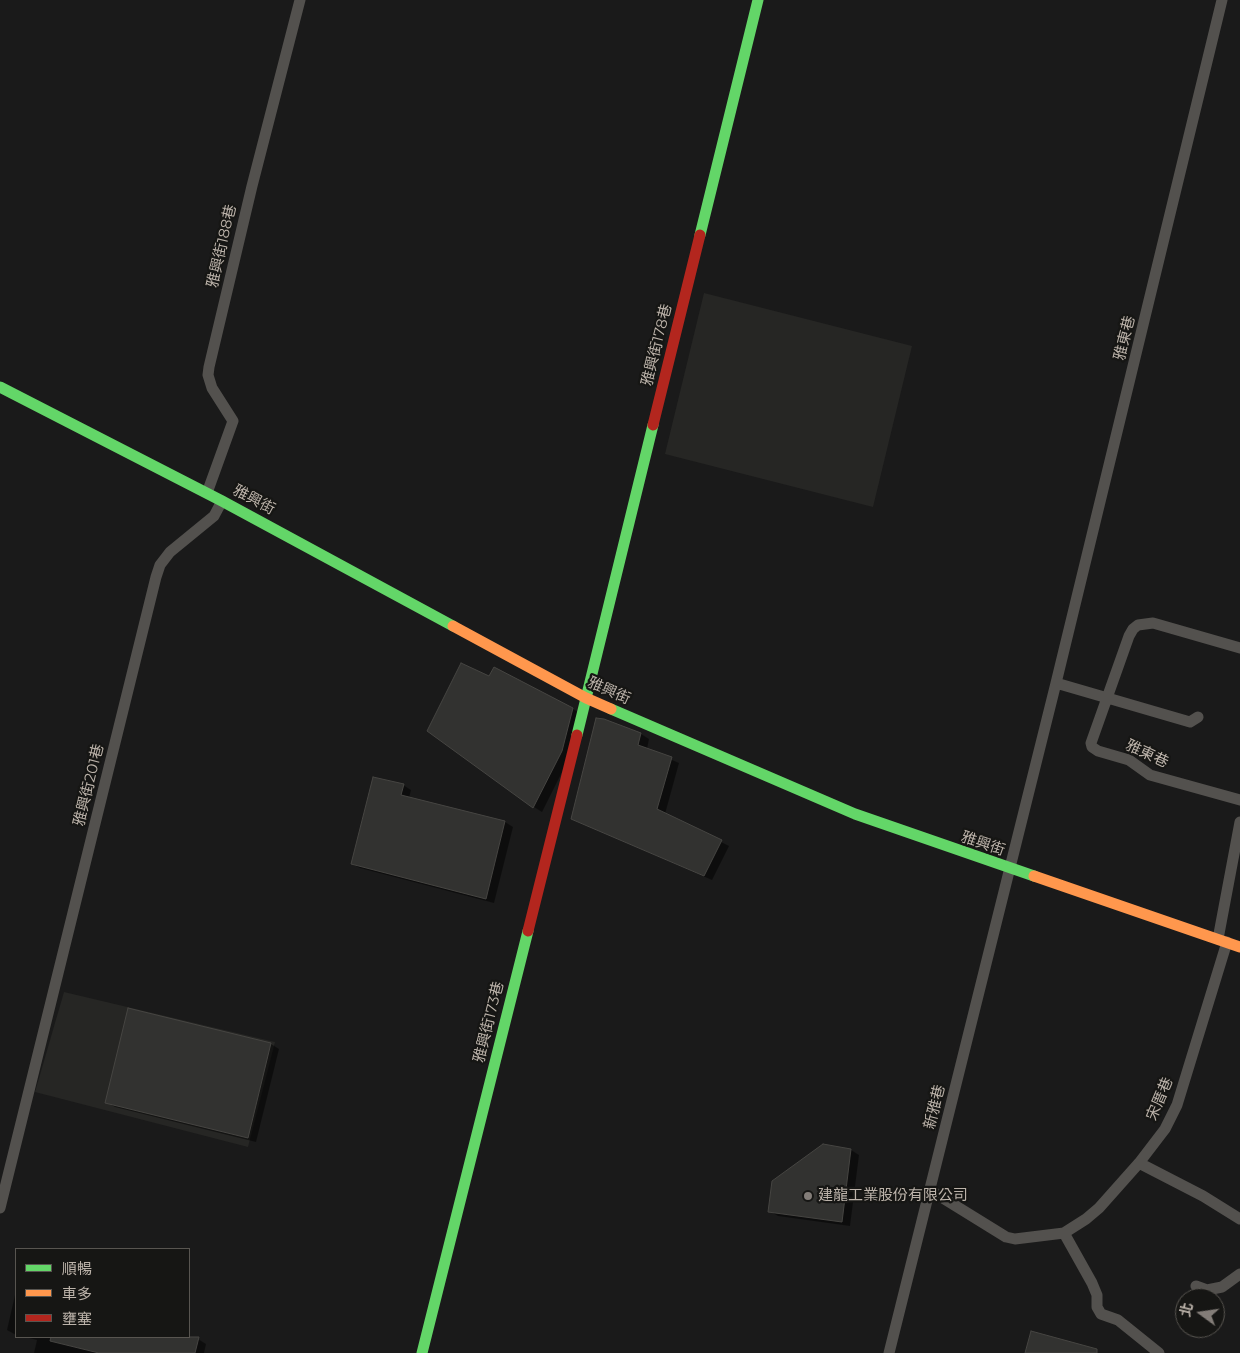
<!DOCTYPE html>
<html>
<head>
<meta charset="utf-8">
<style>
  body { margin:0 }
  #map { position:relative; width:1240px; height:1353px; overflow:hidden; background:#1a1a1a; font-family:Montserrat,"Noto Sans TC",sans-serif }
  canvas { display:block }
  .legend { position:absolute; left:15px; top:1248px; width:175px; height:90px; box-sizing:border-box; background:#161614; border:1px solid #585550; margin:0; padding:6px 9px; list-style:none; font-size:15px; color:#bcb3aa }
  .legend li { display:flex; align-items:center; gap:10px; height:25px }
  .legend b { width:25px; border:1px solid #585550 }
  .north { position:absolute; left:1175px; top:1288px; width:50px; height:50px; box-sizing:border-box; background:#161614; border:1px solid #585550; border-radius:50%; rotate:284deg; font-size:14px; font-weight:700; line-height:20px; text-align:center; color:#bcb3aa }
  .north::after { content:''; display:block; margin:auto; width:18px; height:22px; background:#837d78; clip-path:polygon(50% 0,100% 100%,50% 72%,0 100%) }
</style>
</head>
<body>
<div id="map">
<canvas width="1240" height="1353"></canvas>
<ul class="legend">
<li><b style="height:6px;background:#63d668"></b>順暢</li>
<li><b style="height:6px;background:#ff974d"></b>車多</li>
<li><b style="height:6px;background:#b3261e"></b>壅塞</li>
</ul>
<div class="north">北</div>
</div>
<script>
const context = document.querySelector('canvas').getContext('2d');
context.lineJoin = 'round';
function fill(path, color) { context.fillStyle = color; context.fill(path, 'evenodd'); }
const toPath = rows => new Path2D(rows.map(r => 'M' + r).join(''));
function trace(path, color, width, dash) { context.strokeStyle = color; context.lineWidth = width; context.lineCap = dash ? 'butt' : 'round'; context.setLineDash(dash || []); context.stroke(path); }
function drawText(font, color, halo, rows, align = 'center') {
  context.font = font + ' Montserrat,"Noto Sans TC",sans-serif'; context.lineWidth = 4.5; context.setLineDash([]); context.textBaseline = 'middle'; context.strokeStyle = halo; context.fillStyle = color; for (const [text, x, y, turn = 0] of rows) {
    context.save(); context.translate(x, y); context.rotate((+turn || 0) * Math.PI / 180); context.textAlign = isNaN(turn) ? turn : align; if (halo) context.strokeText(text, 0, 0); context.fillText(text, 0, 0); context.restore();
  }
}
fill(toPath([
  [704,293,912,346,873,507,665,454],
  [64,992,275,1042,248,1147,35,1092]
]), '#262624');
fill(toPath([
  [490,677,573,709,581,714,570,756,542,812,534,807],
  [604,720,641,734,649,739,647,749,679,763,665,814,729,846,712,880,581,823],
  [403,785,411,790,409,798,505,822,513,827,494,903,360,868,352,864],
  [271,1044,279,1049,256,1142,115,1107,106,1102],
  [851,1150,859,1155,850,1226,778,1216,770,1211],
  [15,1295,16,1295,16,1335,7,1330],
  [25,1337,189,1337,198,1339,206,1344,204,1353,34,1353,37,1340]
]), '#0007');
const building = toPath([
  [461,663,489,676,494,667,573,708,562,751,533,808,427,731,461,663],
  [596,718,604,719,641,733,638,745,672,757,657,809,722,840,704,876,571,819,596,718],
  [373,777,404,784,401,795,505,821,486,899,351,864,373,777],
  [128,1008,271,1043,248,1138,105,1103,128,1008],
  [823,1144,851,1149,842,1222,768,1212,772,1181,823,1144],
  [1031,1331,1097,1349,1097,1353,1025,1353,1031,1331],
  [51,1337,199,1337,195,1353,99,1353,50,1341,51,1337]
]);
fill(building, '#323230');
trace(building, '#464542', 1);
trace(toPath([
  [207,493,233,421,212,388,208,375,209,367,252,186,300,0],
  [1240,648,1153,623,1138,625,1133,629,1129,636,1091,743,1092,747,1098,751,1129,760,1150,775,1240,800],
  [1056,683,1190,722,1198,717],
  [1218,939,1240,822],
  [1139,1163,1203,1196,1240,1219],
  [930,1190,1006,1237,1015,1239,1064,1233,1086,1219,1099,1208,1139,1163,1165,1129,1177,1105,1227,942],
  [0,1208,156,577,160,565,170,552,214,516,222,501],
  [1064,1233,1092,1283,1097,1295,1097,1307,1101,1314,1118,1320,1159,1353],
  [1196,1286,1207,1290,1222,1287,1240,1274],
  [889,1353,1056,683,1222,0]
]), '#53514e', 11);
trace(toPath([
  [700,235,758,0],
  [0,387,222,501,453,626],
  [611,709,855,814,1034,876],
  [577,735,653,425],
  [422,1353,528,931]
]), '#63d668', 11);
trace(toPath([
  [453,626,586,698,611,709],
  [1034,876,1240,947]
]), '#ff974d', 11);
trace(toPath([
  [653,425,700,235],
  [528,931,577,735]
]), '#b3261e', 11);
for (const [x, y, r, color] of [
  [808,1196,5,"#837d78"]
]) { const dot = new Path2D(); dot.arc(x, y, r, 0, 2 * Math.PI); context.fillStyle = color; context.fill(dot); trace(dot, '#161614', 2); }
drawText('15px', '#bcb3aa', '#161614', [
  ["雅興街188巷",222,246,-77],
  ["雅東巷",1125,338,-76],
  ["雅興街178巷",657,345,-76],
  ["雅興街",254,500,28],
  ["雅興街",609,691,24],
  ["雅東巷",1147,754,25],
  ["雅興街201巷",89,785,-76],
  ["雅興街",983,844,19],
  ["雅興街173巷",489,1022,-76],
  ["宋厝巷",1160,1099,-67],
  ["新雅巷",935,1107,-76]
]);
drawText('15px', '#bcb3aa', '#161614', [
  ["建龍工業股份有限公司",818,1196]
], 'left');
</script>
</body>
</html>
